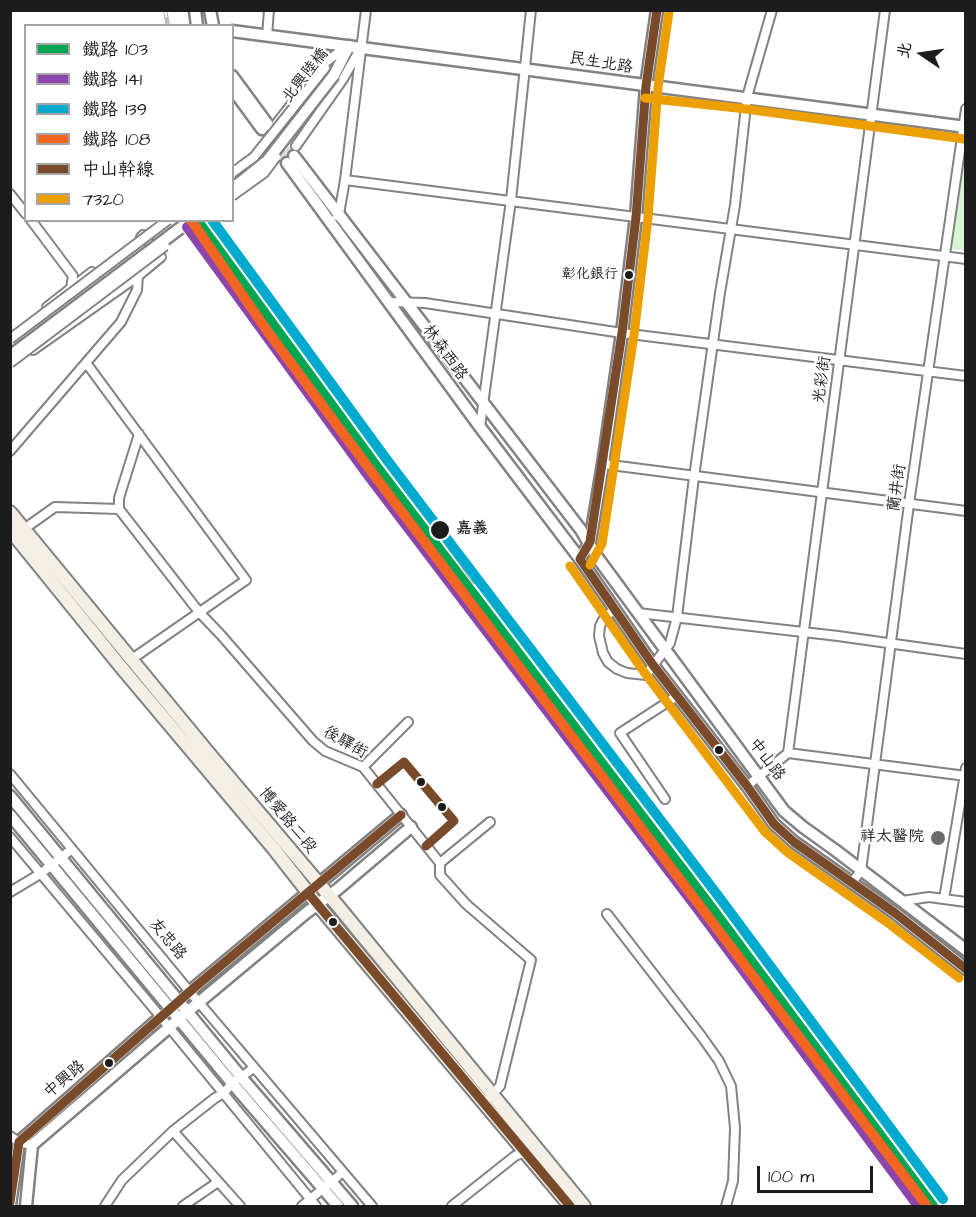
<!DOCTYPE html>
<html>
<head>
<meta charset="utf-8">
<style>
  body { margin:0 }
  #map { position:relative; width:976px; height:1217px; overflow:hidden; background:#fff; font-family:"Architects Daughter","LXGW WenKai TC",sans-serif }
  canvas { display:block }
  .frame { position:absolute; inset:0; border:12px solid #1c1c1c; pointer-events:none }
  .legend { position:absolute; left:24px; top:24px; width:210px; height:198px; box-sizing:border-box; background:#fff; border:2px solid #a4a4a4; margin:0; padding:8px 10px; list-style:none; font-size:18px; color:#1c1c1c }
  .legend li { display:flex; align-items:center; gap:12px; height:30px }
  .legend b { width:30px; border:2px solid #a4a4a4 }
  .north { position:absolute; left:892px; top:24px; width:60px; height:60px; -webkit-text-stroke:4px #fff; paint-order:stroke; rotate:283deg; font-size:16px; font-weight:700; line-height:24px; text-align:center; color:#1c1c1c }
  .north::after { content:''; display:block; margin:auto; width:21px; height:27px; background:#1c1c1c; clip-path:polygon(50% 0,100% 100%,50% 72%,0 100%) }
  .scale { position:absolute; left:757px; top:1166px; width:116px; height:27px; box-sizing:border-box; border:3px solid #1c1c1c; border-top:0; padding-left:8px; font-size:18px; line-height:21px; white-space:nowrap; color:#1c1c1c; -webkit-text-stroke:4px #fff; paint-order:stroke }
</style>
</head>
<body>
<div id="map">
<canvas width="976" height="1217"></canvas>
<div class="frame"></div>
<ul class="legend">
<li><b style="height:8px;background:#00a651"></b>鐵路 103</li>
<li><b style="height:8px;background:#8e44ad"></b>鐵路 141</li>
<li><b style="height:8px;background:#00a9ce"></b>鐵路 139</li>
<li><b style="height:8px;background:#f26522"></b>鐵路 108</li>
<li><b style="height:8px;background:#7a4b2a"></b>中山幹線</li>
<li><b style="height:8px;background:#ec9f01"></b>7320</li>
</ul>
<div class="north">北</div>
<div class="scale">100 m</div>
</div>
<script>
const context = document.querySelector('canvas').getContext('2d');
context.lineJoin = 'round';
function fill(path, color) { context.fillStyle = color; context.fill(path, 'evenodd'); }
const toPath = rows => new Path2D(rows.map(r => 'M' + r).join(''));
function trace(path, color, width, dash) { context.strokeStyle = color; context.lineWidth = width; context.lineCap = dash ? 'butt' : 'round'; context.setLineDash(dash || []); context.stroke(path); }
function drawText(font, color, halo, rows, align = 'center') {
  context.font = font + ' "Architects Daughter","LXGW WenKai TC",sans-serif'; context.lineWidth = 5; context.setLineDash([]); context.textBaseline = 'middle'; context.strokeStyle = halo; context.fillStyle = color; for (const [text, x, y, turn = 0] of rows) {
    context.save(); context.translate(x, y); context.rotate((+turn || 0) * Math.PI / 180); context.textAlign = isNaN(turn) ? turn : align; if (halo) context.strokeText(text, 0, 0); context.fillText(text, 0, 0); context.restore();
  }
}
fill(toPath([
  [965,140,965,251,949,249]
]), '#d5f5d4');
trace(toPath([
  [268,125,294,156],
  [262,129,287,163]
]), '#ddd', 10, [10, 5]);
const minor = toPath([
  [267,36,269,10],
  [277,123,322,65,347,46],
  [296,146,343,79,359,51],
  [345,180,966,259],
  [10,194,26,214],
  [337,216,339,214,345,180,366,10],
  [31,220,73,276,71,288],
  [388,302,425,303,622,333,966,376],
  [47,307,92,272],
  [33,350,138,276,161,257,143,235,141,237],
  [87,364,246,580,132,659],
  [480,427,511,200,531,10],
  [139,434,119,498,119,509,199,612,221,635,313,741,325,751,363,767,440,863,440,875,466,904,531,960,500,1086,490,1097],
  [10,451,121,322,137,290,138,276],
  [603,464,966,511],
  [24,529,55,507,119,509],
  [613,610,603,620,600,626,599,636,603,653,608,662,617,669,627,673,646,675,670,643,677,617,694,477,720,293,735,205,747,97,772,10],
  [638,613,838,636,966,654],
  [788,753,885,10],
  [788,753,966,776],
  [363,767,408,722],
  [10,774,190,992,372,1206],
  [747,786,788,753],
  [665,799,620,733,677,696],
  [10,837,155,1010,316,1206],
  [440,863,490,822],
  [852,882,861,871,909,504,966,109],
  [10,892,40,874,72,849],
  [944,899,966,768],
  [902,901,929,897,966,902],
  [607,914,702,1037,719,1061,731,1086,735,1128,733,1181,726,1206],
  [173,1131,240,1206],
  [10,1136,19,1142,32,1145],
  [105,1206,122,1180,173,1131,215,1098,224,1093,232,1083,254,1068],
  [183,1206,218,1182],
  [302,1206,343,1172],
  [452,1206,515,1156,527,1151]
]);
const tertiary = toPath([
  [334,75,349,46],
  [580,559,590,542,603,464,622,333,636,217,646,86,657,10],
  [10,796,241,1077,352,1206],
  [10,815,232,1083,338,1206],
  [10,1205,19,1142,195,987,401,815],
  [26,1206,32,1145,180,1018,306,913,338,889,411,827]
]);
const secondary = toPath([
  [195,10,197,26],
  [210,10,213,26],
  [232,31,966,127],
  [232,76,268,125],
  [232,88,262,129],
  [294,156,581,530,597,557,784,811,803,827,835,850,966,950],
  [287,163,480,427,580,559,653,665,747,786,774,824,794,842,895,913,966,969]
]);
const primary = toPath([
  [10,512,207,751,338,906,584,1206],
  [10,530,121,667,274,849,317,904,570,1206]
]);
trace(minor, '#828282', 12);
trace(tertiary, '#828282', 15);
trace(secondary, '#828282', 15);
trace(primary, '#828282', 16);
trace(minor, '#fff', 8);
trace(tertiary, '#fff', 10);
trace(secondary, '#fff', 10);
trace(primary, '#f3efe6', 12);
const rail = toPath([
  [165,10,168,26],
  [215,220,474,582],
  [799,1049,835,1092,920,1206]
]);
trace(rail, '#bebebe', 4.5);
trace(rail, '#fff', 2, [7]);
const minorBridge = toPath([
  [232,173,254,157,325,68],
  [232,196,264,173,276,157],
  [186,230,199,220],
  [10,339,168,220],
  [10,363,165,246]
]);
const tertiaryBridge = toPath([
  [232,189,267,161,334,75],
  [10,356,191,220]
]);
trace(minorBridge, '#828282', 12, []);
trace(tertiaryBridge, '#828282', 15, []);
trace(minorBridge, '#fff', 8);
trace(tertiaryBridge, '#fff', 10);
trace(toPath([
  [580,559,653,665,747,786,774,824,794,842,895,913,966,969],
  [580,559,590,542,622,333,636,217,646,86,657,10],
  [377,784,404,762,454,821,426,846],
  [308,893,570,1206],
  [10,1202,19,1142,195,987,401,815]
]), '#7a4b2a', 9);
trace(toPath([
  [645,98,746,109,964,139],
  [590,565,602,544,634,335,648,218,658,87,669,12],
  [570,566,644,672,765,832,787,852,888,923,959,978]
]), '#ec9f01', 9);
trace(toPath([
  [197,220,377,467,709,904,933,1206]
]), '#00a651', 10);
trace(toPath([
  [187,227,367,474,699,911,918,1206]
]), '#8e44ad', 10);
trace(toPath([
  [212,220,387,460,719,897,943,1199]
]), '#00a9ce', 10);
trace(toPath([
  [191,220,268,332,371,471,927,1206]
]), '#f26522', 10);
for (const [x, y, r, color] of [
  [629,275,5,"#1c1c1c"],
  [440,530,10,"#1c1c1c"],
  [719,750,5,"#1c1c1c"],
  [421,782,5,"#1c1c1c"],
  [442,807,5,"#1c1c1c"],
  [938,838,8,"#6b6b6b"],
  [333,922,5,"#1c1c1c"],
  [109,1063,5,"#1c1c1c"]
]) { const dot = new Path2D(); dot.arc(x, y, r, 0, 2 * Math.PI); context.fillStyle = color; context.fill(dot); trace(dot, '#fff', 2); }
drawText('14px', '#1c1c1c', '#fff', [
  ["彰化銀行",618,275]
], 'right');
drawText('16px', '#1c1c1c', '#fff', [
  ["民生北路",601,64,9],
  ["北興陸橋",306,76,-52],
  ["林森西路",444,353,54],
  ["光彩街",823,380,-82],
  ["蘭井街",898,488,-82],
  ["後驛街",345,743,30],
  ["中山路",766,760,53],
  ["博愛路二段",287,821,50],
  ["友忠路",167,940,50],
  ["中興路",65,1080,-40]
]);
drawText('bold 16px', '#1c1c1c', '#fff', [
  ["嘉義",456,530]
], 'left');
drawText('16px', '#1c1c1c', '#fff', [
  ["祥太醫院",924,838]
], 'right');
</script>
</body>
</html>
